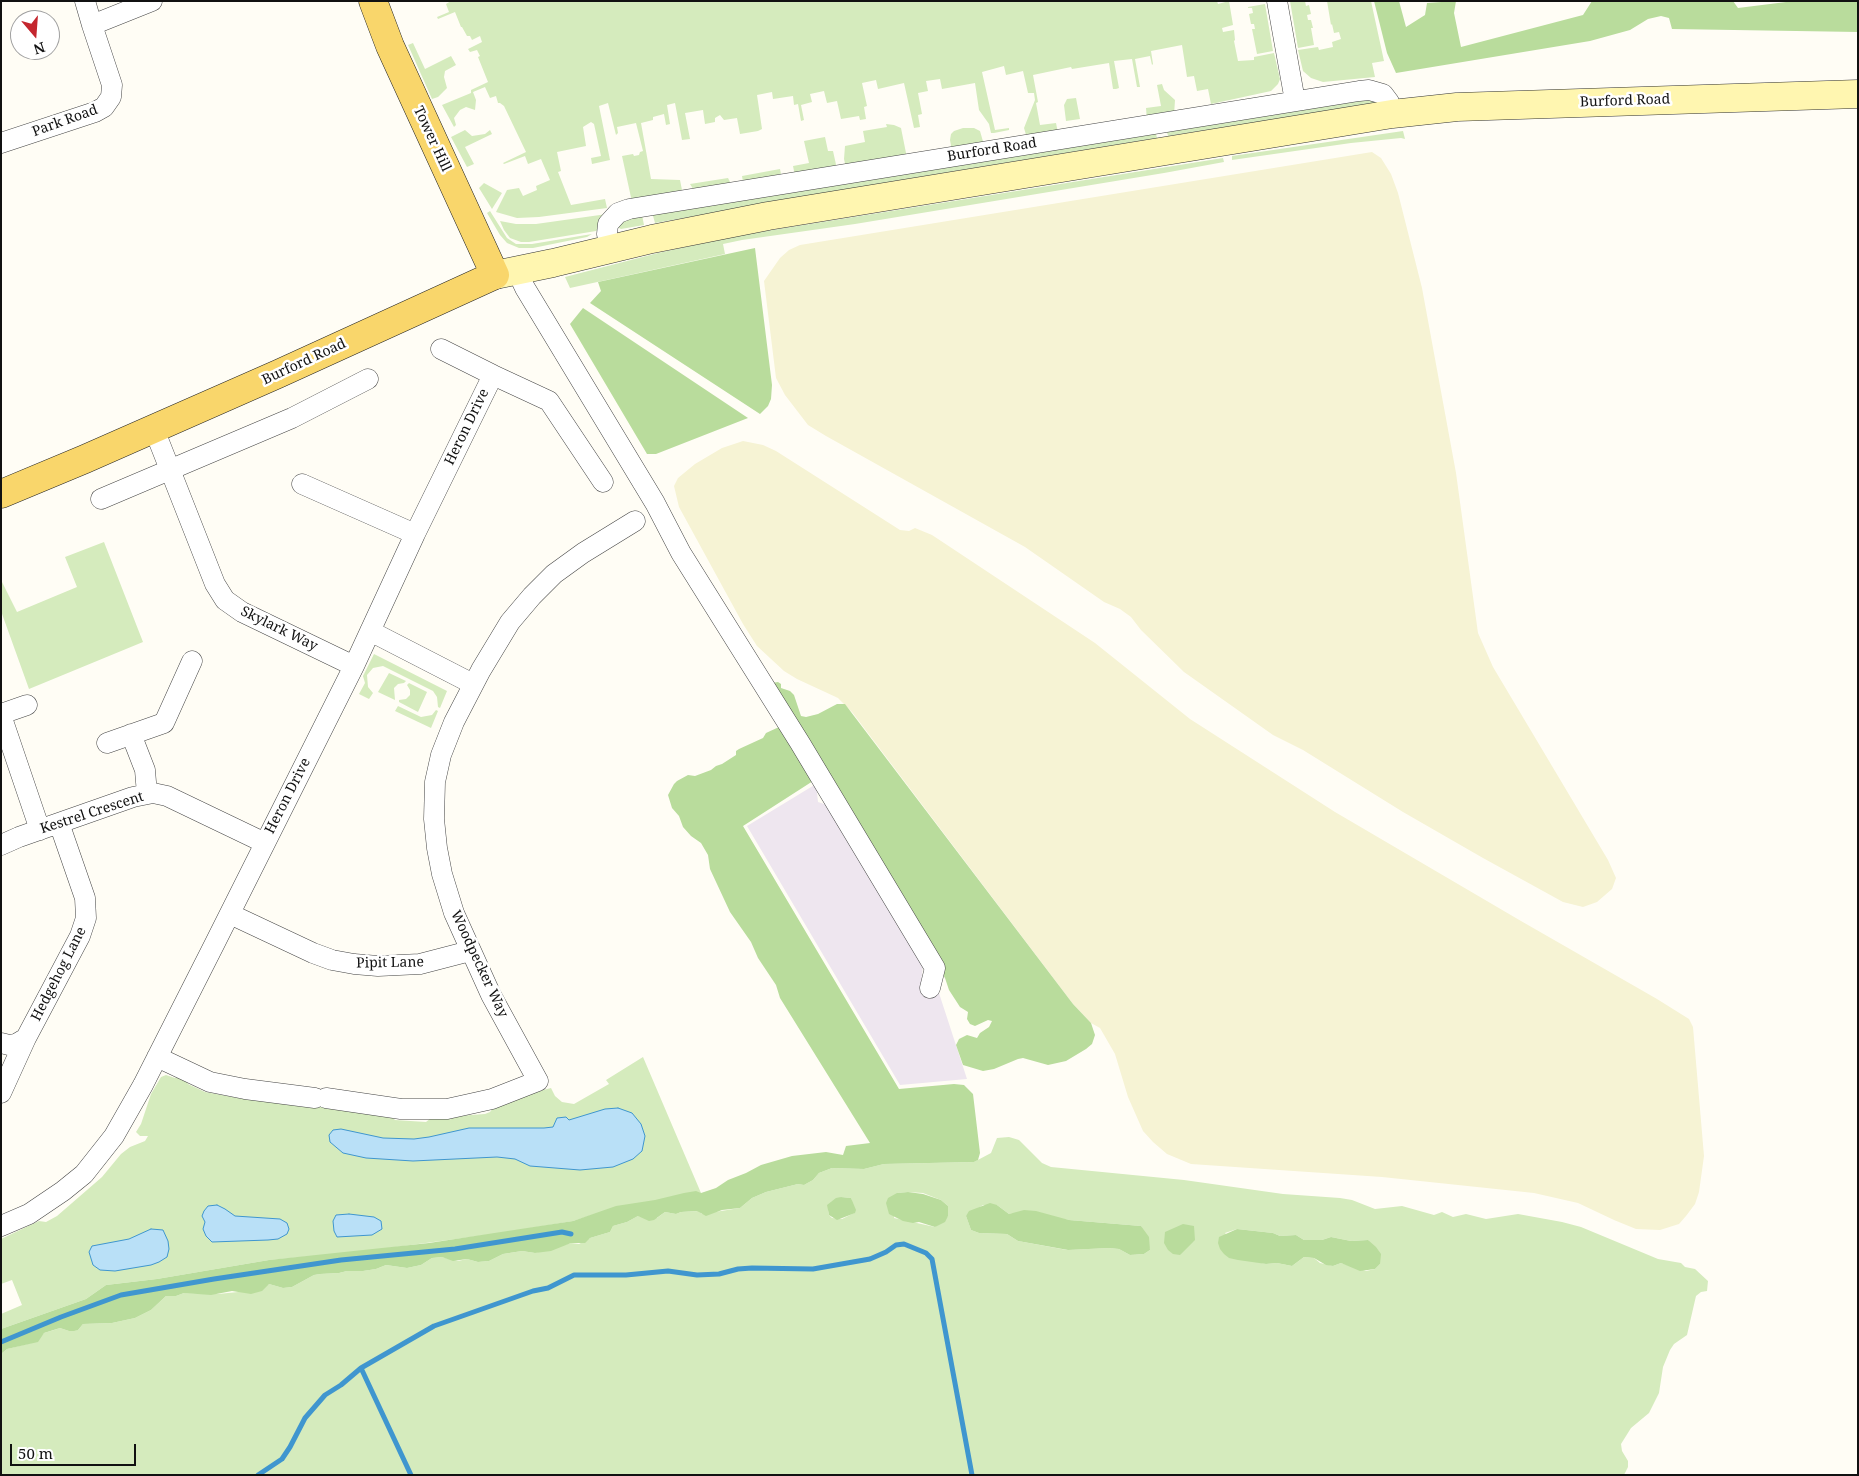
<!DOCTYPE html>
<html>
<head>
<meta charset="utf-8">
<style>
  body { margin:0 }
  #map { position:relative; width:1859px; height:1476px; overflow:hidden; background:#fffdf5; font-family:"Noto Serif",serif }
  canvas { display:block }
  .frame { position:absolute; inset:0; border:2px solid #111; pointer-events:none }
  .north { position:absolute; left:10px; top:10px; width:50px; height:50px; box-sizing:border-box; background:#fff; border:1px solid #a0a0a0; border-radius:50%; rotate:162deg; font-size:14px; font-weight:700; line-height:20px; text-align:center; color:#111 }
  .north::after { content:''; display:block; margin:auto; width:18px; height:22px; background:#c4262e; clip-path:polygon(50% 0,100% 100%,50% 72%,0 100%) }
  .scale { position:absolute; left:10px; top:1444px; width:126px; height:22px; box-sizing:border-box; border:2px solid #111; border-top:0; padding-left:6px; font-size:15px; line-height:18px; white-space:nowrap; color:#111; -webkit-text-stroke:4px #fff; paint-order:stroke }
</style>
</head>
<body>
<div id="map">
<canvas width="1859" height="1476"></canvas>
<div class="frame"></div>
<div class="north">N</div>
<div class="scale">50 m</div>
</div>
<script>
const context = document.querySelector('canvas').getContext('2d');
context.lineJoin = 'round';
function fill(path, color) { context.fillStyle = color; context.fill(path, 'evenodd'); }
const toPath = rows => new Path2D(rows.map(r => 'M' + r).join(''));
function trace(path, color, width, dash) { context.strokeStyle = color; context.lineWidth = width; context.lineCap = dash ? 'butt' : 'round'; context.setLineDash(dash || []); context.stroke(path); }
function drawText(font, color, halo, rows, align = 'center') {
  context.font = font + ' "Noto Serif",serif'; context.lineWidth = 5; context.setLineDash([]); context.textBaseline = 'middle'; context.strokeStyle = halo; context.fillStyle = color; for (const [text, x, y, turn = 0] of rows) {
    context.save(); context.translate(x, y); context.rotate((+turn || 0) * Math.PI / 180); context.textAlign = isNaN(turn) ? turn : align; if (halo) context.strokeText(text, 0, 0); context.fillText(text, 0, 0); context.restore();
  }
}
fill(toPath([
  [816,784,818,802,830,806,923,965,921,985,938,990,967,1079,900,1085,747,826]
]), '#eee6ef');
fill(toPath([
  [1372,152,1381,158,1391,174,1398,193,1422,288,1456,473,1478,633,1493,667,1608,860,1616,878,1612,889,1597,902,1583,907,1563,902,1483,858,1403,812,1303,750,1273,735,1184,672,1141,630,1131,617,1120,609,1104,602,1025,547,826,436,808,425,785,395,776,378,764,281,780,258,789,250,800,245],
  [743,441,763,445,776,451,900,530,909,531,915,528,932,535,1095,643,1190,719,1335,812,1521,921,1657,999,1689,1019,1693,1027,1704,1156,1699,1192,1695,1204,1686,1216,1679,1224,1660,1230,1636,1229,1614,1220,1578,1203,1534,1193,1382,1177,1191,1164,1167,1154,1153,1142,1143,1131,1128,1097,1115,1054,1100,1028,1091,1023,1073,1004,852,712,838,698,797,679,784,671,757,646,743,624,679,507,674,486,678,478,695,464,722,448]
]), '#f6f3d4');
fill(toPath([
  [451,1,1217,1,1218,4,1229,1,1233,25,1222,28,1223,32,1234,30,1235,40,1234,41,1238,61,1254,60,1254,57,1274,53,1280,79,1278,84,1271,91,1211,104,1208,89,1197,91,1194,76,1187,77,1182,45,1151,51,1153,64,1152,65,1150,56,1135,59,1140,87,1137,87,1132,59,1114,61,1119,88,1116,89,1113,89,1109,63,1072,69,1071,67,1033,75,1038,102,1036,103,1040,125,1056,123,1058,133,1027,138,1024,128,1035,100,1034,93,1028,93,1023,71,1006,75,1004,66,982,72,995,130,1009,128,1009,130,994,133,991,133,989,124,979,110,975,83,942,89,940,79,926,81,928,91,918,93,922,114,918,115,920,127,914,128,904,83,878,89,876,80,862,83,867,106,864,107,866,119,860,120,859,116,841,119,837,101,827,103,824,91,810,94,812,102,801,105,804,120,801,121,798,104,794,105,793,96,773,99,772,92,757,95,762,129,758,131,740,134,737,118,724,120,720,115,715,118,715,122,705,124,703,110,685,113,690,139,682,140,675,103,667,105,670,124,666,125,664,114,653,117,653,120,641,123,651,179,680,180,682,190,680,195,632,202,622,156,633,154,634,156,639,155,640,152,643,151,636,123,617,127,618,133,616,135,608,103,599,106,610,160,592,164,591,158,601,156,594,124,591,122,583,127,586,146,557,152,561,171,558,172,571,205,605,199,607,208,539,217,517,218,496,212,507,190,519,188,523,196,537,190,536,186,550,180,541,159,528,164,525,156,504,164,503,163,526,152,504,106,500,103,498,103,496,96,490,98,485,87,473,92,476,100,475,110,466,107,460,110,454,118,456,125,454,127,442,105,471,93,471,90,488,82,478,57,480,56,477,50,470,52,468,49,482,42,480,36,472,40,470,36,467,36,462,27,461,27,455,12,438,19,437,17,449,12,446,4],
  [1290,1,1305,1,1306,6,1309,5,1311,14,1307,15,1308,20,1311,20,1313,28,1311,28,1314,45,1298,48],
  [1327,1,1371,1,1384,61,1372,63,1375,77,1323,82,1311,78,1303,71,1298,50,1318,47,1319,50,1333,47,1332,42,1341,39,1339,32,1334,33,1332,24,1331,25],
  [1265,4,1273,51,1257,54,1252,29,1255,29,1254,24,1251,24,1249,14,1253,13,1252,8,1248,8,1248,7],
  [413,43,425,69,451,56,456,65,445,71,444,77,447,88,438,97,432,99,408,45],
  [1162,84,1164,90,1175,100,1174,115,1147,120,1146,108,1161,106,1157,85],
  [1076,98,1080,119,1066,121,1064,105,1067,99],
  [1358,98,1374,101,1374,104,1168,136,1166,128],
  [886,124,894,125,901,128,907,158,846,168,844,159,845,146,865,142,863,131,887,127],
  [963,128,974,128,980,131,984,145,952,151,950,140,951,134,954,131],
  [465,130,472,136,485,134,490,130,492,134,465,147,474,164,467,167,451,137],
  [1155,130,1157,138,907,179,655,223,652,212],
  [1403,131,1405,139,1401,138,1351,143,1232,160,1232,156],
  [825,137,828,151,833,151,837,169,795,176,793,166,809,163,804,141],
  [1223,158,1224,162,1164,173,855,224,742,240,723,244,725,254,570,288,565,277,658,253,741,235],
  [780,169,781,174,743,182,742,176],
  [728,178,730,182,728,186,695,192,690,184],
  [484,183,502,193,492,209,479,188],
  [490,211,507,238,516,244,532,244,592,234,587,237,533,248,519,248,507,243,500,235,487,213],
  [607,214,600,227,596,231,529,242,521,242,510,238,504,230,500,221,516,224,536,224],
  [642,215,644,225,621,229,617,227,616,223],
  [104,542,143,642,29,689,1,611,1,580,17,612,77,587,65,557],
  [374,654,447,691,440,708,438,707,437,697,433,691,383,666,373,668,367,675,368,687,373,693,369,699,359,694,365,683,363,676],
  [389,673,406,681,404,683,398,684,394,688,395,700,378,692],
  [409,683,427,692,418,712,399,702,399,700,406,699,410,695,410,690,407,685],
  [398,706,421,717,432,715,436,710,438,711,431,728,395,711],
  [643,1057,701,1193,592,1215,573,1221,501,1233,358,1252,269,1260,157,1279,106,1285,86,1299,1,1329,1,1314,22,1305,12,1280,1,1284,1,1239,39,1221,46,1222,57,1216,102,1177,121,1154,130,1147,145,1141,148,1136,140,1136,136,1132,141,1124,151,1094,161,1077,166,1075,175,1078,181,1076,185,1078,188,1084,205,1092,243,1099,259,1099,303,1107,311,1103,390,1115,395,1120,426,1122,431,1118,485,1114,490,1112,495,1105,508,1099,551,1088,555,1096,562,1102,574,1104,609,1084,606,1080],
  [1009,1137,1019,1140,1042,1163,1051,1167,1184,1180,1283,1194,1340,1198,1352,1200,1375,1209,1402,1206,1434,1215,1442,1212,1453,1217,1466,1214,1486,1219,1518,1214,1562,1222,1581,1227,1658,1259,1681,1263,1685,1267,1695,1269,1708,1281,1707,1291,1701,1292,1696,1296,1687,1335,1674,1344,1670,1350,1663,1367,1659,1393,1649,1413,1631,1428,1621,1444,1622,1451,1628,1461,1628,1467,1624,1475,1,1475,1,1354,7,1349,31,1343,44,1333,54,1330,60,1328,69,1331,78,1330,83,1324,112,1323,135,1318,151,1310,166,1296,176,1296,184,1293,218,1294,238,1292,269,1284,283,1288,292,1287,314,1275,320,1274,339,1273,347,1271,363,1271,376,1269,386,1265,407,1268,421,1265,432,1258,442,1257,458,1261,467,1259,478,1262,489,1261,503,1254,522,1251,535,1253,571,1243,579,1244,590,1238,610,1232,613,1226,627,1222,638,1216,657,1218,665,1212,676,1214,681,1212,698,1211,702,1214,740,1208,752,1198,766,1192,798,1184,804,1185,813,1180,819,1173,832,1168,864,1169,884,1164,974,1162,991,1153,997,1138],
  [908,1192,923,1193,941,1200,948,1206,948,1216,935,1227,894,1218,897,1193],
  [841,1197,851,1198,854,1213,842,1219,832,1218,829,1215,828,1210],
  [983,1205,997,1205,1009,1214,1016,1213,1069,1220,1141,1226,1150,1250,1144,1254,1130,1255,1119,1249,1109,1248,1067,1250,1018,1241,1007,1234,979,1233,971,1230,966,1216],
  [1237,1229,1273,1233,1280,1236,1296,1235,1304,1240,1322,1240,1331,1237,1351,1241,1368,1240,1380,1264,1375,1269,1366,1271,1341,1263,1333,1266,1320,1263,1314,1258,1304,1257,1292,1266,1277,1263,1266,1264,1252,1261,1225,1233]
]), '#d5ebbd');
fill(toPath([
  [1374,1,1399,1,1406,27,1425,15,1427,3,1456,1,1454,13,1461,47,1583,15,1592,1,1733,1,1738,8,1794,1,1858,1,1858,32,1672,29,1669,18,1661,16,1648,19,1630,30,1590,41,1396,73,1387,53],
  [755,248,772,385,771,399,768,406,760,414,590,303,601,291,598,282],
  [583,308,748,418,656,454,647,454,570,324],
  [778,682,781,684,781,688,790,691,794,695,801,716,806,717,818,714,837,704,845,704,851,712,1073,1004,1091,1023,1095,1035,1092,1044,1086,1049,1066,1061,1048,1065,1023,1058,1018,1059,994,1069,983,1071,963,1065,956,1045,959,1039,967,1035,977,1038,980,1033,989,1027,992,1021,988,1020,975,1026,970,1024,967,1019,968,1012,960,1007,949,990,945,978,772,683],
  [779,727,813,781,743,826,899,1089,954,1084,964,1085,973,1094,980,1153,978,1160,974,1162,884,1164,864,1169,832,1168,819,1173,813,1180,804,1185,798,1184,766,1192,752,1198,740,1208,722,1210,706,1216,697,1211,681,1212,676,1214,665,1212,654,1220,649,1221,638,1216,627,1222,613,1226,610,1232,590,1238,585,1243,571,1243,551,1251,535,1253,522,1251,503,1254,489,1261,478,1262,467,1259,453,1261,442,1257,432,1258,421,1265,407,1268,386,1265,376,1269,363,1271,347,1271,339,1273,320,1274,314,1275,292,1287,283,1288,269,1284,262,1291,251,1294,232,1291,211,1295,184,1293,176,1296,166,1296,151,1310,135,1318,112,1323,83,1324,78,1330,74,1331,69,1331,60,1328,44,1333,38,1342,7,1349,1,1354,1,1329,86,1299,106,1285,157,1279,269,1260,429,1243,573,1221,616,1206,655,1200,684,1193,696,1191,701,1193,716,1188,728,1180,746,1173,761,1165,792,1156,826,1152,843,1155,846,1146,870,1143,780,998,776,985,758,958,751,942,730,912,710,869,708,855,701,843,691,836,683,827,679,816,672,808,668,795,674,784,677,781,688,775,695,776,711,770,716,766,722,764,736,755,736,751,739,749,763,738,766,733],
  [908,1192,923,1194,941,1200,948,1206,948,1216,945,1222,935,1227,919,1222,913,1223,903,1221,889,1214,886,1203,888,1198,897,1193],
  [841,1197,851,1198,856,1210,855,1213,837,1220,829,1215,827,1205,836,1198],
  [990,1203,997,1205,1009,1214,1024,1210,1036,1211,1069,1220,1141,1226,1149,1237,1150,1250,1144,1254,1130,1255,1119,1249,1109,1248,1068,1250,1018,1241,1007,1234,979,1233,971,1230,966,1216,969,1211],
  [1183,1224,1194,1226,1195,1240,1180,1255,1173,1254,1168,1250,1164,1243,1165,1232],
  [1237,1229,1273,1233,1280,1236,1296,1235,1304,1240,1322,1240,1331,1237,1351,1241,1368,1240,1376,1247,1381,1254,1380,1264,1375,1269,1360,1271,1341,1263,1333,1266,1326,1265,1314,1258,1304,1257,1292,1266,1277,1263,1266,1264,1238,1260,1229,1258,1224,1254,1220,1249,1218,1243,1219,1237]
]), '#b9dc9c');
const water = toPath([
  [618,1108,632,1113,641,1124,645,1136,642,1151,633,1159,613,1167,580,1170,530,1166,515,1159,497,1157,413,1161,366,1158,343,1153,330,1142,329,1135,333,1130,341,1129,383,1138,414,1139,429,1137,469,1128,544,1128,553,1127,557,1118,566,1117,569,1120,605,1109,618,1108],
  [217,1205,225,1209,235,1216,280,1219,287,1223,289,1229,287,1234,278,1239,268,1240,212,1242,206,1236,203,1229,205,1222,202,1216,204,1211,208,1206,217,1205],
  [349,1214,374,1217,381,1221,382,1229,372,1235,337,1237,334,1231,333,1221,336,1215,349,1214],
  [151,1229,163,1230,168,1241,169,1249,167,1257,159,1262,151,1265,115,1271,100,1270,93,1265,89,1252,92,1246,129,1239,151,1229]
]);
fill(water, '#b9e0f7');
trace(water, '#3f96cf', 1);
trace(toPath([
  [1,1342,61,1317,121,1295,214,1279,341,1260,455,1249,562,1232,571,1234],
  [361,1368,434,1326,533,1291,548,1288,574,1275,626,1275,668,1271,697,1275,719,1274,738,1269,752,1268,813,1269,870,1259,886,1252,896,1245,904,1244,926,1253,932,1259,972,1475],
  [258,1475,282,1459,290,1447,305,1418,325,1395,341,1385,361,1368,411,1475]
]), '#3f96cf', 5);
const minor = toPath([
  [85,1,92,25],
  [1277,1,1295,101],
  [1,143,95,112,104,107,111,97,112,85,92,25,152,1],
  [611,249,607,234,608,224,618,213,629,209,1359,91,1369,90,1383,94,1389,102,1392,114],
  [517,271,525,288,655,503,681,553,800,743,935,968,930,988],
  [493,375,549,401,603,482],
  [154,429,215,584,225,600,242,612,354,666],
  [302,484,415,534],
  [101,499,292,418,368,379],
  [370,631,473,684],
  [1,714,27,705],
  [1,715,40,830],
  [131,734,145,770,147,794],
  [107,743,164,723,192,661],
  [1,845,19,837,133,797,153,793,167,796,265,843],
  [230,914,313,953,332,960,354,964,378,966,420,964,470,951],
  [1,1043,9,1045,16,1044,26,1038,80,936,86,918,85,898,59,823],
  [157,1057,210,1082,245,1089,315,1098],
  [1,1093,26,1038],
  [326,1098,401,1109,447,1109,492,1099,538,1081,491,995,454,913,442,874,437,848,434,819,435,782,441,755,454,722,481,670,510,622,532,596,554,574,583,553,635,521],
  [1,1226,29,1214,63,1191,84,1174,114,1136,143,1085,215,943,354,666,415,534,493,375,441,349]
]);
const secondary = toPath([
  [495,275,553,263,652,239,768,216,1392,114,1457,107,1858,94]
]);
const primary = toPath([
  [1,494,85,459,278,374,495,275,390,46,373,1]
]);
trace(minor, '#444', 21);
trace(secondary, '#333', 29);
trace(primary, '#222', 29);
trace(minor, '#fff', 20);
trace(secondary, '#fff6b0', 28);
trace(primary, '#f9d66b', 28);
drawText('14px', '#111', '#fff', [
  ["Burford Road",1625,101,-2],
  ["Park Road",65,121,-20],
  ["Tower Hill",432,139,65],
  ["Burford Road",992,150,-9],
  ["Burford Road",304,362,-25],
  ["Heron Drive",467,427,-64],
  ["Skylark Way",279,629,26],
  ["Heron Drive",288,796,-63],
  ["Kestrel Crescent",92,813,-18],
  ["Pipit Lane",390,963,-1],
  ["Woodpecker Way",479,964,65],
  ["Hedgehog Lane",59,974,-63]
]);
</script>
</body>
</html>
